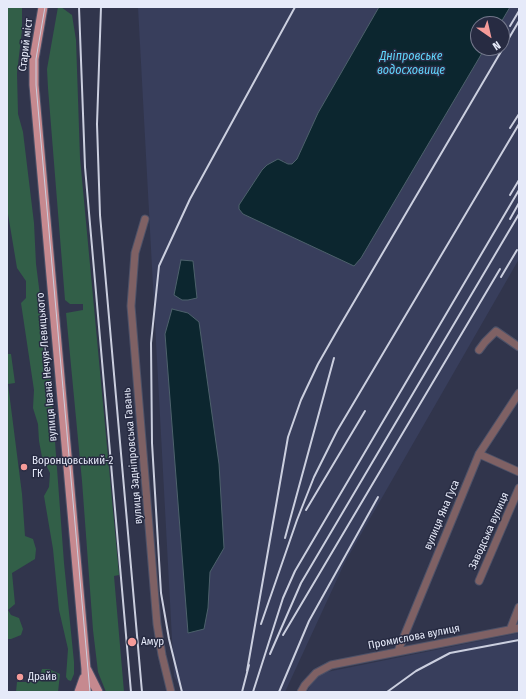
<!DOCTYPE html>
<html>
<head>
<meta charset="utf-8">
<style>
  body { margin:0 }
  #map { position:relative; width:526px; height:699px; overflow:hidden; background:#31354c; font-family:"Fira Sans Condensed",sans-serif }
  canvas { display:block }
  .frame { position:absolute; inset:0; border:8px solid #e6eaf9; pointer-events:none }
  .north { position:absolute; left:470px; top:16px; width:40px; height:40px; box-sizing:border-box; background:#272b42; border:1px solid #73778b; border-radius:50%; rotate:146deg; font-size:11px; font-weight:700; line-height:16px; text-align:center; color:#e6eaf9 }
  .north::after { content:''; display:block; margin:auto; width:14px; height:18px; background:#f59b99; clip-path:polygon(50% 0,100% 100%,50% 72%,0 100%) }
</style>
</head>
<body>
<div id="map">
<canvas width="526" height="699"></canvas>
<div class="frame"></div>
<div class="north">N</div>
</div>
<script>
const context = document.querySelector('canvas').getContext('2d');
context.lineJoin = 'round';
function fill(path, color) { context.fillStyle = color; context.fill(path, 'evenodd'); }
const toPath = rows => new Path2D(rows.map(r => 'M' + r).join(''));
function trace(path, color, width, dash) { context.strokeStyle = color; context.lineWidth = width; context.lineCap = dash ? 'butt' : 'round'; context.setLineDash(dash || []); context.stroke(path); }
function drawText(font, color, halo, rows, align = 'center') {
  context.font = font + ' "Fira Sans Condensed",sans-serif'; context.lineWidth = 3; context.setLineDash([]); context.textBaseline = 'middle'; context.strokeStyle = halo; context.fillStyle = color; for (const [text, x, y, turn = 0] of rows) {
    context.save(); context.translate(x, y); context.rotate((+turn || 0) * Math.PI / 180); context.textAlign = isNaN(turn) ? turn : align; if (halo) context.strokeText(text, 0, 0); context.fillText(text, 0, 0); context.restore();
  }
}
fill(toPath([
  [138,7,379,7,318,113,297,159,292,164,288,164,284,160,262,170,239,205,243,214,354,266,361,258,485,48,502,48,502,24,500,24,510,7,519,7,519,259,345,562,285,692,182,692,174,676],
  [519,633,519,692,307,692,317,674]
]), '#383e5c');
fill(toPath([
  [7,7,22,7,22,30,17,73,18,114,23,132,34,223,36,264,50,374,64,563,74,662,74,674,71,681,68,680,66,677,68,649,59,610,53,549,44,496,49,487,50,473,42,457,39,441,38,424,33,408,34,390,21,303,26,298,26,281,17,268,7,208],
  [58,7,61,7,72,15,76,40,80,158,119,575,114,576,124,692,106,692,98,672,93,630,82,481,66,313,83,310,83,304,70,304,65,300,48,88,47,69],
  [7,354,11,354,15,383,8,384,22,494,25,536,33,539,36,549,35,559,12,573,15,604,8,610,11,615,19,618,23,629,21,635,11,639,7,639],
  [42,669,49,669,60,674,58,692,16,692,17,682,38,682]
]), '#325f48');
const water = toPath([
  [379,7,510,7,500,24,478,24,478,48,485,48,361,258,354,266,243,214,239,209,239,205,262,170,267,165,278,159,288,164,292,164,297,159,318,113,379,7],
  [181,260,193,261,197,298,188,300,182,300,174,295,181,260],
  [172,309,188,313,199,322,219,464,224,548,210,572,208,608,204,629,188,633,165,334,172,309]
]);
fill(water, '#0c262f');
trace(water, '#4d616c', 1);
const minor = toPath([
  [145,219,135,253,131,306,157,624,162,655,171,692],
  [479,350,485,342,496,331,519,347],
  [479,454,519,472],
  [479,581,519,488],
  [510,630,519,607],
  [398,651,479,454,519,393],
  [301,692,305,685,316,673,331,665,519,628]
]);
const major = toPath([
  [43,7,34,59,34,85,86,669,86,692],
  [87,670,98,692],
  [79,692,84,678]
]);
trace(minor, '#4e5268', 9);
trace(major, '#4e5268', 11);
trace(minor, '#7f6164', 7);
trace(major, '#c6898f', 9);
trace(toPath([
  [45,7,36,59,36,85,90,692]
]), '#cbcfdf', 1);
trace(toPath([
  [79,7,85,167,131,692],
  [101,7,97,124,100,215,142,692],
  [510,26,519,11],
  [510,128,519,114],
  [510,195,519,180],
  [510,219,519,203],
  [501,277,517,250],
  [306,510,365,411],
  [285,538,334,358],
  [261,624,297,520,314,477,337,431,519,124],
  [283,635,500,269],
  [270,654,301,583,519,214],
  [247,671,288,437,301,400,318,364,338,329,519,21],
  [182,692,169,639,161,593,152,443,151,343,159,266,190,199,295,7],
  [242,692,249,665],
  [253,692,283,598,295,571,519,190],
  [279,692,309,621,378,497],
  [387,692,416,671,450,653,519,640]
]), '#cbcfdf', 2);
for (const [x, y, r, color] of [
  [24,467,4,"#f59b99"],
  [132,642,5,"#f59b99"],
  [20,677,4,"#f59b99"]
]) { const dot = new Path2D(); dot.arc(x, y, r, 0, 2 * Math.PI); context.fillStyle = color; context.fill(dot); trace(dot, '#272b42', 1.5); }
drawText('11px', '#e6eaf9', '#272b42', [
  ["Старий міст",26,45,-83],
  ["вулиця Івана Нечуя-Левицького",47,367,-95],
  ["вулиця Задніпровська Гавань",133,456,-95],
  ["вулиця Яна Гуса",442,515,-67],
  ["Заводська вулиця",489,531,-66],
  ["Промислова вулиця",414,637,-11]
]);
drawText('11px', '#e6eaf9', '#272b42', [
  ["Воронцовський-2",32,461],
  ["ГК",32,474],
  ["Амур",141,642],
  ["Драйв",28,677]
], 'left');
drawText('italic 12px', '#60d5fc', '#272b42', [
  ["Дніпровське",411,57],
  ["водосховище",411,71]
]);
</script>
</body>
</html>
